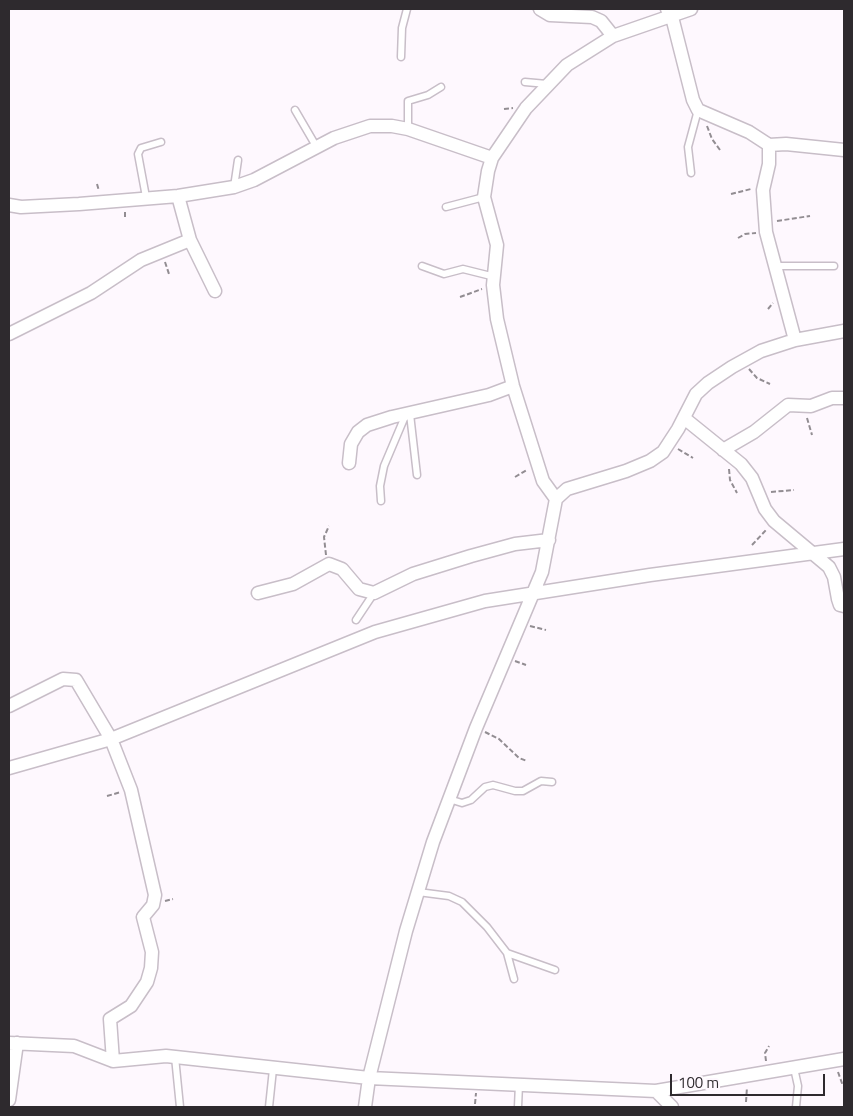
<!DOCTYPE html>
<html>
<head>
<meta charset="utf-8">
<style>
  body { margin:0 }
  #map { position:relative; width:853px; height:1116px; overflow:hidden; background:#fef8fe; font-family:"Titillium Web",sans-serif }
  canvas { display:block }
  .frame { position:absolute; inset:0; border:10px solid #2e2a2e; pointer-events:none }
  .scale { position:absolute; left:670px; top:1074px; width:155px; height:22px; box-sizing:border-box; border:2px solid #2e2a2e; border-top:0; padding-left:6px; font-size:15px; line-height:18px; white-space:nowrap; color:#2e2a2e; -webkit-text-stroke:4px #fef8fe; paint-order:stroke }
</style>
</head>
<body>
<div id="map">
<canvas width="853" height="1116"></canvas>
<div class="frame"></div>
<div class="scale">100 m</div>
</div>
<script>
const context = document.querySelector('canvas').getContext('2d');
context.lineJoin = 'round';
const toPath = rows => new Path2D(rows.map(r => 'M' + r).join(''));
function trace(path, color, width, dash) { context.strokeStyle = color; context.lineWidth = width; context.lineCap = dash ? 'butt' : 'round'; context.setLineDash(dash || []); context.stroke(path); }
const lane = toPath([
  [401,57,402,28,407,9],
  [525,82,547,84],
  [295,110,316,146],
  [408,129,408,101,428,95,441,87],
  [691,173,688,147,698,110],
  [234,187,238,160],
  [146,197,138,154,141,148,161,142],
  [446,207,484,197],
  [422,266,444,274,463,269,495,277],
  [776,266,834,266],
  [410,414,417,475],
  [381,501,380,486,384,466,406,414],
  [356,620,374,593],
  [449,799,462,803,471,800,485,787,493,785,515,791,523,791,541,781,552,782],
  [418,892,449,896,462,902,487,927,507,953,555,970],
  [507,953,514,979],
  [175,1057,180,1107],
  [794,1068,798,1086,796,1107],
  [269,1107,273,1069],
  [518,1107,519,1084]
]);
const street = toPath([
  [540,9,550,15,592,17,601,21,613,36],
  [667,9,672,17,693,100,698,110,749,132,769,145,769,164,763,190,766,232,795,340],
  [769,145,786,144,844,150],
  [178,196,190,240,215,291],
  [9,205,21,207,79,204,178,196,234,187,254,180,334,138,370,126,392,126,408,129,492,158],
  [9,334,91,293,141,260,190,240],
  [684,418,741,464,752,478,765,509,774,521,829,567,834,577,838,599,840,605,844,606],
  [723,450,754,432,788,405,811,406,832,398,844,398],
  [349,463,351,444,358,432,367,425,392,417,489,395,513,386],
  [556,499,543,481,513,386,497,319,493,285,497,245,484,197,488,171,492,158,526,108,567,65,613,36,691,9],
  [258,593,293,584,329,564,342,569,359,589,374,593,413,574,471,556,515,544,549,540],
  [9,706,63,679,76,680,111,739,131,790,155,895,153,905,143,917,152,952,151,968,147,982,131,1006,110,1019,113,1061],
  [9,768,111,739,375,632,485,601,650,575,844,549],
  [9,1043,74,1046,113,1061,166,1056,369,1078,656,1091,844,1059],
  [656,1091,672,1107],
  [9,1100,17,1043],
  [365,1107,369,1078,406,931,433,842,476,728,542,572,556,499,567,489,626,471,650,461,663,452,678,429,696,394,708,383,732,367,761,351,795,340,844,331]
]);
trace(lane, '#c8bec8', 9);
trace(street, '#c8bec8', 15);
trace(toPath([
  [504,109,513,108],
  [707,126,712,139,720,150],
  [97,184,99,191],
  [731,194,751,189],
  [125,212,125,217],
  [777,221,810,216],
  [738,238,745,234,756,233],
  [165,262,169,274],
  [460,297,482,289],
  [768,309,773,303],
  [749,369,757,378,770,384],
  [807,418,812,435],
  [678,449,693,458],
  [729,469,730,480,737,493],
  [515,477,527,470],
  [771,492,794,490],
  [752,545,767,529],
  [326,555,324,537,329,526],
  [530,626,546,630],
  [515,661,526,665],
  [485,732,499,739,519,758,527,761],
  [107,796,121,792],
  [165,901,173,899],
  [766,1061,765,1053,769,1046],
  [838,1072,843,1086],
  [746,1102,747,1087],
  [475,1104,476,1093]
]), '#928d92', 2, [5, 2.5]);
trace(lane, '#fff', 6);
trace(street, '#fff', 12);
</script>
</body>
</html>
